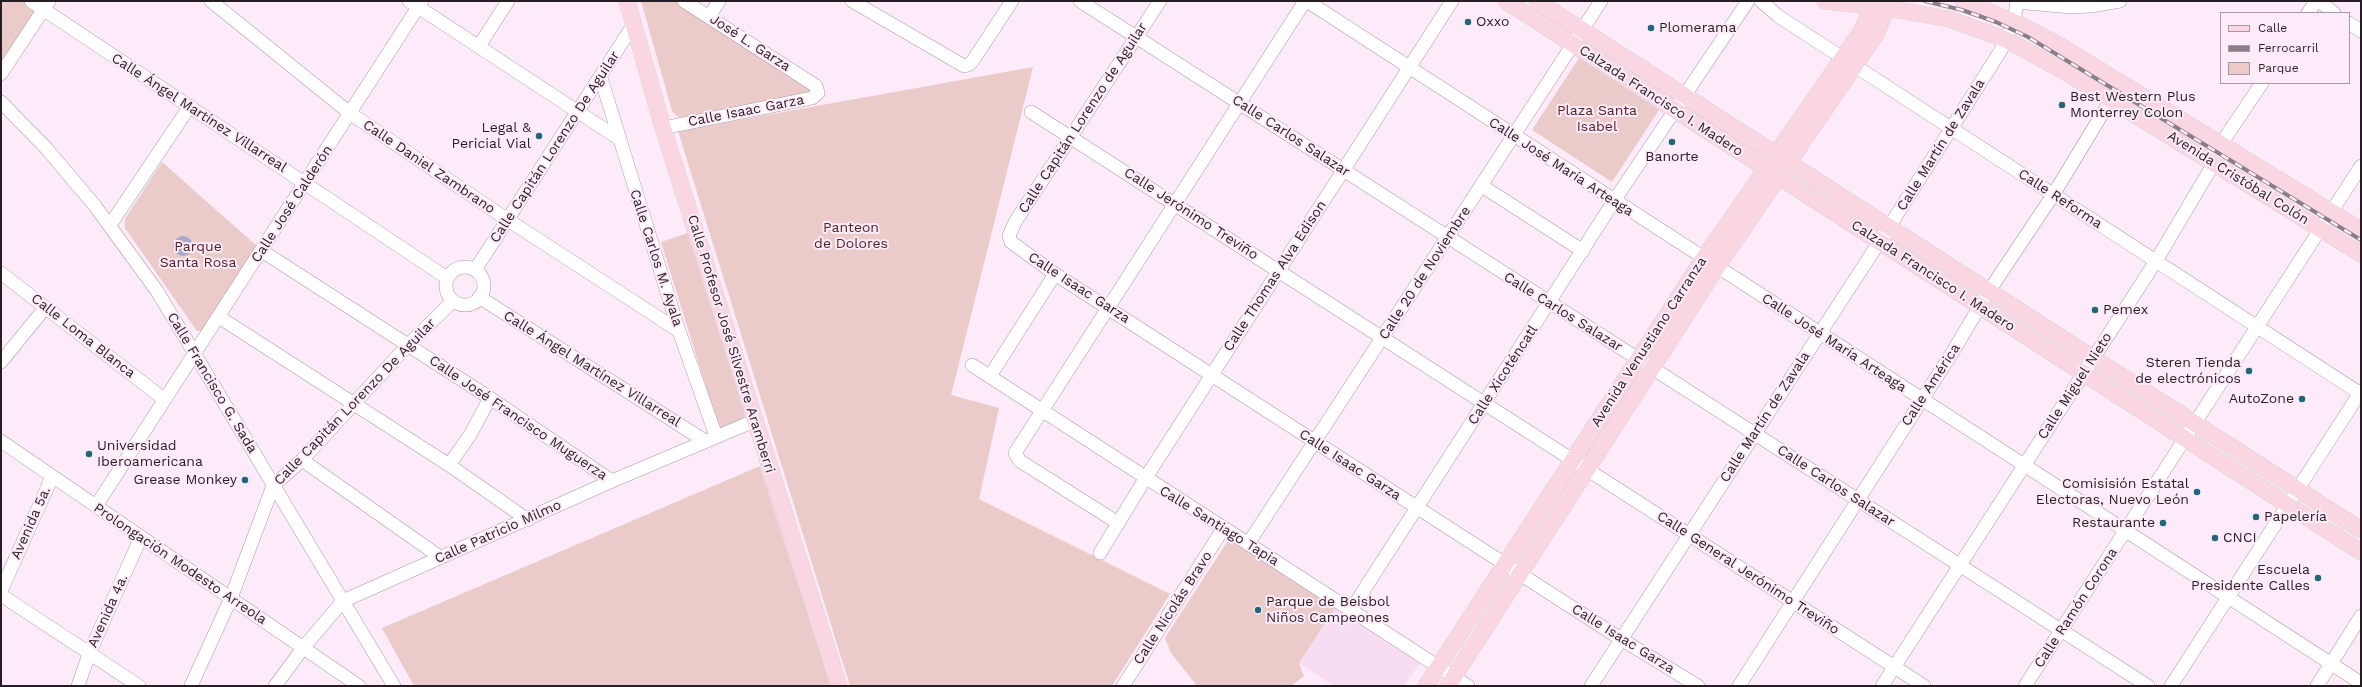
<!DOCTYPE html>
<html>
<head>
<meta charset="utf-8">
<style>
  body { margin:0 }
  #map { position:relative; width:2362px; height:687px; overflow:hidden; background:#fdebf9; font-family:"Work Sans",sans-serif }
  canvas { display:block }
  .frame { position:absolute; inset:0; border:2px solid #261e24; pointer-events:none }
  .legend { position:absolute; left:2220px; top:12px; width:130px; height:72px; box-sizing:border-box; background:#fdebf9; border:1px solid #a799a4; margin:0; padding:5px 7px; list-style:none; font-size:12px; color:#261e24 }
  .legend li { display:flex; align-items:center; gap:8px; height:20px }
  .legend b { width:20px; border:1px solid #a799a4 }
</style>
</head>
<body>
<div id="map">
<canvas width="2362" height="687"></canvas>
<div class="frame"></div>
<ul class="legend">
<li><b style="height:5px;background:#f9d6e2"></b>Calle</li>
<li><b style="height:5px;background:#8a7e87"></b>Ferrocarril</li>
<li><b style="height:11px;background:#eacbca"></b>Parque</li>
</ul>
</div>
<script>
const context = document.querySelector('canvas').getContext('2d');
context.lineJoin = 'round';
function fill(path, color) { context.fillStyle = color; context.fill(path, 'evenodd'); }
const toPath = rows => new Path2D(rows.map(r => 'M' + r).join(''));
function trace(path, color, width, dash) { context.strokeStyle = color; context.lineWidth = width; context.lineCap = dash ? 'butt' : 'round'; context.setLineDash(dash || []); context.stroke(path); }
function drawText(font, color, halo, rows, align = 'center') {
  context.font = font + ' "Work Sans",sans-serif'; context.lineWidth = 4; context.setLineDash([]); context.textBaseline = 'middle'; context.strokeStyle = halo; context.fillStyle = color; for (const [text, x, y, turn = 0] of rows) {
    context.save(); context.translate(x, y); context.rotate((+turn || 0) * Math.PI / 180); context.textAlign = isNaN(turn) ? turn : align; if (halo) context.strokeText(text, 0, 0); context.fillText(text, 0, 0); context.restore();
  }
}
fill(toPath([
  [1335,608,1420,663,1404,686,1334,686,1299,663]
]), '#f8dcf2');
fill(toPath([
  [1,1,27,1,38,10,1,61],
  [641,1,684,1,815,91,694,116,678,117,672,111],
  [1581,55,1661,107,1612,182,1532,130],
  [1033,67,951,395,999,408,979,499,1170,594,1112,686,850,686,678,131],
  [162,162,257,246,204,330,197,331,125,228,125,219],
  [691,232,747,412,743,419,719,429,661,242],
  [760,466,831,686,414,686,382,628],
  [1229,539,1335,608,1299,663,1304,676,1291,686,1197,686,1171,653,1165,638]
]), '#eacbca');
fill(toPath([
  '173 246a10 10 0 1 1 20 0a10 10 0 1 1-20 0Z'
]), '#a9a8c9');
const minor = toPath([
  [31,1,447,278],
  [211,1,351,114,508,220,679,331],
  [409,1,618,138],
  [852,1,964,66,970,64,974,59,1012,1],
  [1080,1,2148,686],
  [1160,1,1015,222,1009,236,1011,242,1055,274,1621,639,1698,686],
  [1307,1,2361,683],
  [1761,1,1778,16,2361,394],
  [2319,1,2334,13],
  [2017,2,2071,7,2091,6,2120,1],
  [2308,13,2316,1],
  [709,17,719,1],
  [2349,23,2361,31],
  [479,46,508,1],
  [1,74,49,1],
  [601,78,679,331,716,436],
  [1,102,46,148,95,206,157,291,394,686],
  [1031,112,1924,686],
  [663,128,812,98,818,93,816,86,684,1],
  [1482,186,1583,251],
  [110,225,190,106],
  [262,251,490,398,612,481],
  '446 286a19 19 0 1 1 38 0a19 19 0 1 1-38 0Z',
  [475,270,634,24],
  [1,273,165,400],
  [479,297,705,441],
  [219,317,449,465,528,520],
  [1,362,45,308],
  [972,365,1468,686],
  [990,376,1055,274],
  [1,441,359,686],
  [302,460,440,557],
  [449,465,470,435,490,398],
  [96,506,422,1],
  [1118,523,1020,461,1015,453,1305,1],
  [1248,544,1601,1],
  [1100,553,1145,479,1452,1],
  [1,591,52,477],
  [1,595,139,686],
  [1351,610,1614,201,1748,1],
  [78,686,89,654,141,537],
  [191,686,231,598,273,486,302,460,408,345,453,301],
  [275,686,303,648,343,601,612,481,754,421],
  [1123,686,1223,529],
  [1591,686,1889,227,2001,50,2014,22,2017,1],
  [1739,686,1952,353,1989,291,2053,195,2121,83],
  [1882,686,2156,261,2214,163,2221,144,2262,83],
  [2025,686,2361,166],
  [2171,686,2361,391],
  [2317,686,2361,616]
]);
const major = toPath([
  [627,1,663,128,839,686],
  [1506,1,2361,552],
  [1537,1,2361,530],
  [1825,1,1887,8,1949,19,2007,40,2062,70,2361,254],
  [1963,1,2014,22,2059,45,2361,230],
  [1426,686,1704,258,1862,30,1875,1],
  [1448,686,1717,267,1875,36,1891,1]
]);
trace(minor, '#ad99a9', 14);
trace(major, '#d8d6d8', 17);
trace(minor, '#fff', 13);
trace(major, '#f9d6e2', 16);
const rail = toPath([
  [1925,1,1962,10,1996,22,2028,37,2361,240]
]);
trace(rail, '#8a7e87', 4);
trace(rail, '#fdebf9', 2.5, [8]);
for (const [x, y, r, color] of [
  [1468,22,4,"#216777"],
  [1651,28,4,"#216777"],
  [2062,105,4,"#216777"],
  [539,136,4,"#216777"],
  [1672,142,4,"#216777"],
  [2095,310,4,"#216777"],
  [2249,371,4,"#216777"],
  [2302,399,4,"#216777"],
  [89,454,4,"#216777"],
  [245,480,4,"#216777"],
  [2197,492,4,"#216777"],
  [2256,517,4,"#216777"],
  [2163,523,4,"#216777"],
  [2215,538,4,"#216777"],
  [2318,578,4,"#216777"],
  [1258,610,4,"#216777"]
]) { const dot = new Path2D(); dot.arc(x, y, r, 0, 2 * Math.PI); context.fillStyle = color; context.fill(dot); trace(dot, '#fdebf9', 1.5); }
drawText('14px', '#261e24', '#fdebf9', [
  ["Oxxo",1476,22],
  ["Plomerama",1659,28],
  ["Best Western Plus",2070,97],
  ["Monterrey Colon",2070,113],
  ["Legal &",531,128,"right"],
  ["Pericial Vial",531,144,"right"],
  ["Banorte",1672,157,"center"],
  ["Pemex",2103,310],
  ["Steren Tienda",2241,363,"right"],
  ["de electrónicos",2241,379,"right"],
  ["AutoZone",2294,399,"right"],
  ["Universidad",97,446],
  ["Iberoamericana",97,462],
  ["Grease Monkey",237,480,"right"],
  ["Comisisión Estatal",2189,484,"right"],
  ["Electoras, Nuevo León",2189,500,"right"],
  ["Papelería",2264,517],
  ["Restaurante",2155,523,"right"],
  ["CNCI",2223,538],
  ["Escuela",2310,570,"right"],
  ["Presidente Calles",2310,586,"right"],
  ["Parque de Beisbol",1266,602],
  ["Niños Campeones",1266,618]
], 'left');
drawText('14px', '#261e24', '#fdebf9', [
  ["José L. Garza",750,43,33],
  ["Calzada Francisco I. Madero",1661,101,33],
  ["Calle Isaac Garza",746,111,-11],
  ["Calle Ángel Martínez Villarreal",199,113,33],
  ["Calle Capitán Lorenzo de Aguilar",1083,118,-57],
  ["Calle Carlos Salazar",1291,136,33],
  ["Calle Martín de Zavala",1941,145,-58],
  ["Calle Capitán Lorenzo De Aguilar",555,147,-57],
  ["Calle Daniel Zambrano",429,167,34],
  ["Calle José María Arteaga",1561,167,33],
  ["Avenida Cristóbal Colón",2238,178,32],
  ["Calle Reforma",2060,199,33],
  ["Calle José Calderón",292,204,-57],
  ["Calle Jerónimo Treviño",1191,214,33],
  ["Calle Carlos M. Ayala",656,258,72],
  ["Calle 20 de Noviembre",1425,273,-57],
  ["Calle Thomas Alva Edison",1275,276,-57],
  ["Calzada Francisco I. Madero",1933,276,33],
  ["Calle Isaac Garza",1079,288,33],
  ["Calle Carlos Salazar",1563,312,32],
  ["Calle Loma Blanca",83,336,38],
  ["Avenida Venustiano Carranza",1649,342,-57],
  ["Calle José María Arteaga",1834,343,33],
  ["Calle Profesor José Silvestre Aramberri",731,344,73],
  ["Calle Ángel Martínez Villarreal",592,369,32],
  ["Calle Xicoténcatl",1503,375,-57],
  ["Calle Francisco G. Sada",212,383,59],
  ["Calle América",1931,385,-57],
  ["Calle Miguel Nieto",2075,386,-57],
  ["Calle Capitán Lorenzo De Aguilar",355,402,-46],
  ["Calle Martín de Zavala",1765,417,-57],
  ["Calle José Francisco Muguerza",518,418,34],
  ["Calle Isaac Garza",1350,465,33],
  ["Calle Carlos Salazar",1836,486,33],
  ["Avenida 5a.",31,523,-66],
  ["Calle Santiago Tapia",1219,526,32],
  ["Calle Patricio Milmo",498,532,-24],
  ["Prolongación Modesto Arreola",180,564,34],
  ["Calle General Jerónimo Treviño",1748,573,33],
  ["Calle Nicolás Bravo",1173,608,-57],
  ["Calle Ramón Corona",2076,608,-57],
  ["Avenida 4a.",108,611,-66],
  ["Calle Isaac Garza",1623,639,32]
]);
drawText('14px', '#552123', '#fdebf9', [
  ["Plaza Santa",1597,111],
  ["Isabel",1597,127],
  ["Panteon",851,228],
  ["de Dolores",851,244],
  ["Parque",198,247],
  ["Santa Rosa",198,263]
]);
</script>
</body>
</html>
